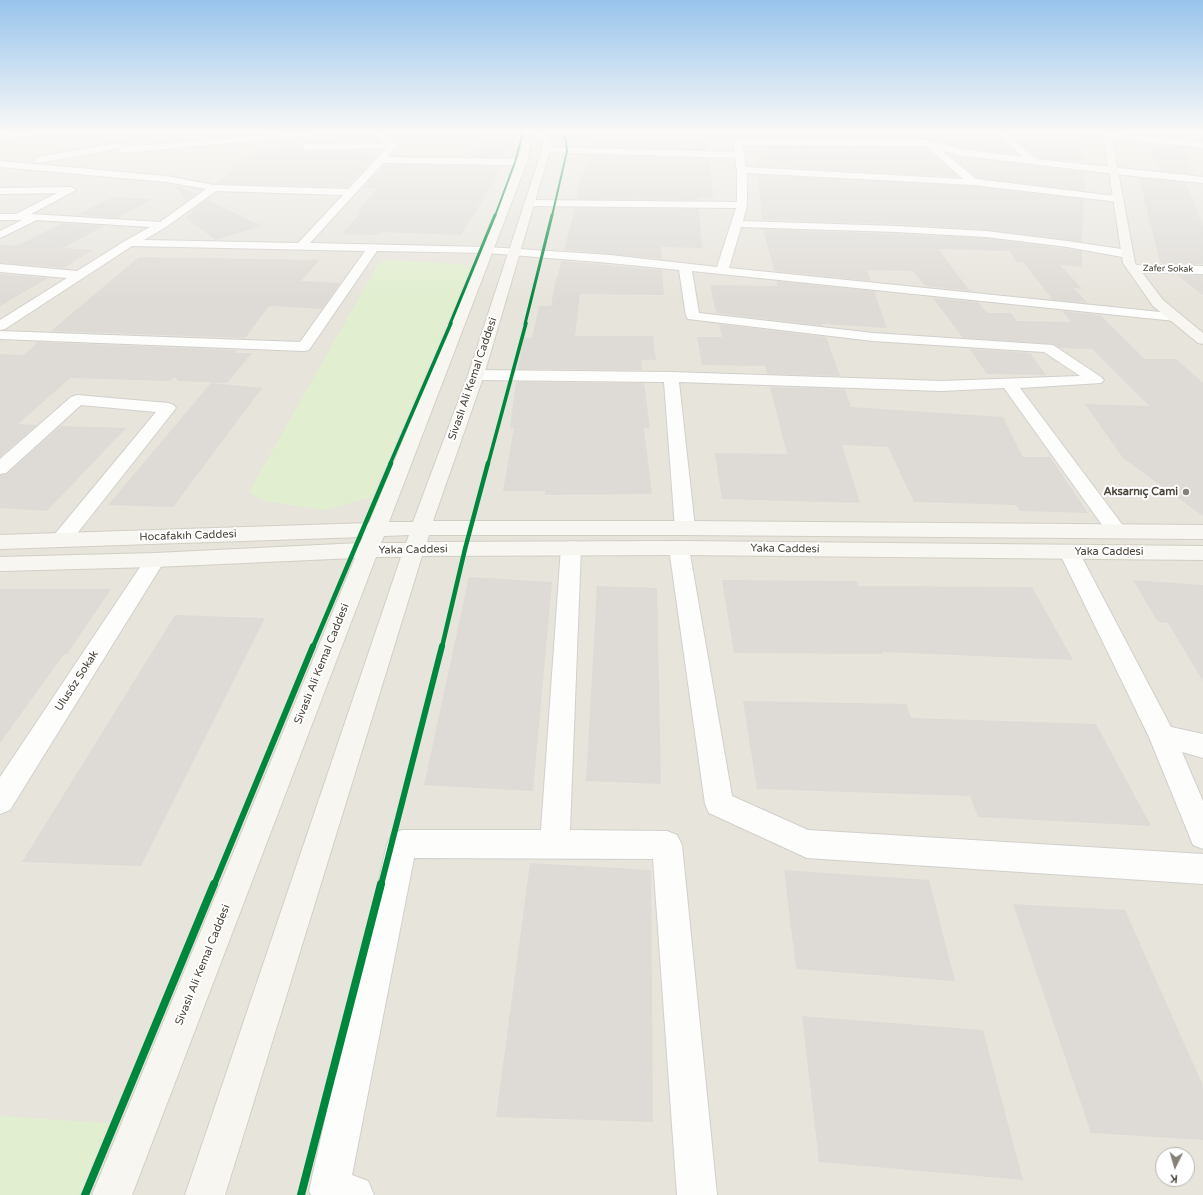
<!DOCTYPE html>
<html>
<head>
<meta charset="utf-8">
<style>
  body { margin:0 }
  #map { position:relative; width:1203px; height:1195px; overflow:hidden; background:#f4f2ee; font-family:"Varela Round",sans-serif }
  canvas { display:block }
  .north { position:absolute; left:1155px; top:1147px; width:40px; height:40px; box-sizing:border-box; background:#fff; border:1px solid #b7b4b0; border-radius:50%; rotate:185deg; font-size:11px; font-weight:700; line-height:16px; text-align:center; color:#4b4439 }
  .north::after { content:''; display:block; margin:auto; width:14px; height:18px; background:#868178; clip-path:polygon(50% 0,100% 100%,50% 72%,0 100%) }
</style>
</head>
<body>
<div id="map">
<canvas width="1203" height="1195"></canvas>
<div class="north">K</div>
</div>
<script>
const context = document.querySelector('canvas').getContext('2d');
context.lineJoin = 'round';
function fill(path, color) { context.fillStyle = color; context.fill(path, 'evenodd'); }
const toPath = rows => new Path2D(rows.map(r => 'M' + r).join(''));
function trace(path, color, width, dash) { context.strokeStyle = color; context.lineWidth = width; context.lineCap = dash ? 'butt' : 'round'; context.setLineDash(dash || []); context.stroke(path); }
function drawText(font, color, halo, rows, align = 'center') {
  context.font = font + ' "Varela Round",sans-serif'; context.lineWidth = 4; context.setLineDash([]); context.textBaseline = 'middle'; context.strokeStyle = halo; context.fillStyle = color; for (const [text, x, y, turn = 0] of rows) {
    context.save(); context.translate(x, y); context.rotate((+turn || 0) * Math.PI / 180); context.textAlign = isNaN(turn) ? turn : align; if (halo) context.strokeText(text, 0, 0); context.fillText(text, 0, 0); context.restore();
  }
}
fill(toPath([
  [0,133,1203,133,1203,1195,0,1195],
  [1163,1155,1187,1155,1187,1179,1163,1179]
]), '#e7e4dc');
fill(toPath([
  [808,133,903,133,908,138,903,140,812,139]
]), '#eae5da');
fill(toPath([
  [385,260,463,264,471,268,372,497,325,510,263,501,249,492,378,264],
  [0,1116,109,1123,79,1195,0,1195]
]), '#e1eecf');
fill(toPath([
  [503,133,518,133,518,135,506,157,471,157,487,134],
  [596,133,707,133,709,150,594,147],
  [770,133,890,133,894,138,768,138],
  [961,133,996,133,1019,155,959,148,928,139,918,138,965,136],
  [1007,133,1078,133,1082,162,1037,158],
  [1145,133,1179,133,1181,138,1146,135],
  [1148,143,1184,147,1195,175,1160,171,1151,155],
  [280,147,300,147,305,152,364,150,361,153,378,153,370,162,371,162,347,187,215,184,257,151,274,152],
  [765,147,925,148,959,177,757,166],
  [948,154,958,156,1083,172,1085,191,977,178],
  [589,155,710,159,713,198,698,198,698,200,577,199,578,194,576,194],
  [384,165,501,166,494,183,493,183,461,235,380,232,378,235,342,234,361,212,358,212,377,188,363,188],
  [758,175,973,186,1083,199,1082,242,986,230,896,224,762,220],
  [1139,178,1186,183,1203,226,1203,264,1163,264,1160,262],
  [175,185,179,186,196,194,186,201],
  [113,197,151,199,118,218,77,215],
  [207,199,261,226,216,240,186,218,193,211,192,210],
  [575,208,699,209,702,248,661,247,662,259,564,250],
  [62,223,104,226,63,248,93,250,64,268,0,263,0,245,17,246],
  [763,229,896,234,986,238,1082,251,1082,267,1060,265,1082,289,1073,288,1088,303,1053,300,1023,262,1016,262,1010,251,938,249,970,291,925,286,913,271,867,270,871,281,774,271],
  [139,257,319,260,301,281,340,283,322,309,269,306,245,338,51,331],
  [562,261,662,270,664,295,580,294,575,336,653,336,656,360,641,360,642,370,518,369,523,338,532,338,539,306,551,306,556,278,557,278],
  [0,274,48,278,0,306],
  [1177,275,1203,275,1203,295],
  [776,281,874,291,887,328,822,324,822,326,716,313,710,285,778,286],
  [933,298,978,302,987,313,1011,313,1017,321,1071,322,1062,311,1100,315,1145,359,1176,359,1203,383,1203,516,1123,458,1085,404,1149,406,1092,349,1061,348,1053,344,963,338],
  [719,324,826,337,840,376,767,374,765,366,702,365,697,337,722,337],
  [38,342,236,350,234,353,252,353,227,383,179,381,174,377,170,381,70,378,18,424,37,425,0,457,0,354,24,355],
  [970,349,1030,353,1046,375,987,374],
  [516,382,644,383,650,428,644,428,652,494,545,495,545,491,503,491,514,428,510,428],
  [211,383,262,388,173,507,108,505],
  [770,387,845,389,851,407,1003,417,1023,457,1050,457,1088,513,1020,511,1016,505,914,502,888,447,842,445,860,503,722,499,715,453,787,454],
  [60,426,126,428,47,511,0,508,0,475,7,474],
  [469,577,552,582,533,791,424,785],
  [722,580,857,581,859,586,1032,587,1073,660,882,652,882,654,734,653],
  [1133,580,1203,585,1203,681,1168,623,1158,622],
  [597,586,657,588,661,784,586,781],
  [0,589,111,589,67,654,64,654,0,743],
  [175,615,265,618,141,866,22,862],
  [743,701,906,704,911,718,1096,724,1151,826,978,817,970,796,757,789],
  [530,863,651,870,653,1122,496,1117],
  [784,870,929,880,955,981,796,969],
  [1013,904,1125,910,1203,1086,1203,1140,1091,1133],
  [802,1016,983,1030,1023,1180,819,1162]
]), '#dedbd6');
const street = toPath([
  [17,133,41,133,37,135,0,139,0,135,17,133],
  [293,133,321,133,317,135,123,153,119,150,123,147,293,133],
  [372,133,381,133,398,145,387,157,522,159,527,162,522,165,383,163,310,243,488,247,610,255,717,267,736,208,531,206,526,203,531,200,737,202,737,170,735,158,543,152,542,150,546,147,734,152,733,142,737,139,928,140,959,149,1023,157,997,133,1005,133,1036,159,1203,177,1203,183,1114,174,958,155,941,150,976,179,1123,197,1124,199,1119,202,973,185,747,173,747,205,743,221,896,226,986,231,1067,241,1128,250,1132,252,1134,254,1132,256,1128,258,1067,247,986,237,896,232,741,227,729,268,1180,314,1182,317,1180,320,1175,321,692,271,699,313,873,333,1053,345,1101,377,1104,380,1101,383,1020,388,1127,531,1124,536,1117,538,1110,536,1004,388,942,391,679,382,695,528,692,533,685,535,678,533,675,528,664,382,476,380,471,378,468,375,471,372,476,370,671,372,942,381,1080,376,1044,352,873,341,688,319,686,316,679,270,610,263,488,253,377,251,309,350,304,351,0,339,0,331,300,342,365,251,132,246,5,329,0,330,0,320,67,278,0,272,0,264,77,271,125,241,150,227,37,220,0,238,0,231,22,220,0,220,0,214,16,214,57,193,0,194,0,188,71,187,76,190,31,214,160,222,206,189,166,182,0,167,0,161,166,176,214,185,348,189,387,148,305,150,301,147,305,144,385,143,372,133],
  [742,145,926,146,963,179,746,167,742,145],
  [216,191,343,195,298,243,144,240,166,227,216,191],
  [1104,133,1203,142,1203,148,1107,137,1103,135,1104,133],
  [118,143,121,144,122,146,121,148,38,163,34,160,38,157,118,143],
  [1133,265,1203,266,1203,274,1129,272,1127,269,1129,266,1133,265],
  [77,395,168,403,174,405,176,408,68,545,61,547,54,545,51,540,54,535,156,412,81,405,6,473,0,474,0,459,71,397,77,395],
  [571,541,578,543,581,548,570,830,667,831,677,835,682,845,717,1195,677,1195,653,859,414,858,352,1175,368,1181,374,1195,311,1195,309,1191,387,844,392,834,402,830,541,830,561,548,564,543,571,541],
  [679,541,686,543,689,548,732,796,808,830,1203,854,1203,884,807,858,709,813,705,804,669,548,672,543,679,541],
  [1069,545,1076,547,1079,552,1171,727,1203,734,1203,758,1182,752,1203,801,1203,849,1193,845,1149,737,1059,552,1062,547,1069,545],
  [155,553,162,555,165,560,10,810,0,814,0,777,148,555,155,553]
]);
const secondary = toPath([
  [519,133,528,133,530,135,530,148,527,162,389,522,413,522,468,375,542,150,543,142,539,133,547,133,551,142,550,150,484,375,433,521,685,521,1203,525,1203,539,685,535,429,535,427,542,679,541,1203,546,1203,560,679,555,422,556,225,1195,185,1195,401,557,376,557,132,1195,92,1195,355,558,155,567,0,571,0,557,155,553,360,543,363,537,0,549,0,535,369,523,517,162,522,148,522,136,519,133],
  [409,535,406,543,381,543,384,536,409,535],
  [1103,133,1111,133,1135,263,1163,300,1203,333,1203,344,1198,343,1153,306,1123,263,1103,133]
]);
trace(street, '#d2d0cb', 2);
trace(secondary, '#d3cfc5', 2);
fill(street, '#fdfdfc');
fill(secondary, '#f7f6f1');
trace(toPath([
  [495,216,515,162,522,136,519,133],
  [552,216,567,151,566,140,560,133]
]), '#00873e', 2);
trace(toPath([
  [450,324,495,215],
  [525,324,552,215]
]), '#00873e', 3);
trace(toPath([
  [390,464,451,323],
  [488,464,526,323]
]), '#00873e', 3.5);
trace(toPath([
  [313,647,391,463],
  [442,647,465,549,488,463]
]), '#00873e', 4.5);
trace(toPath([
  [214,885,313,646],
  [381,885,442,646]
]), '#00873e', 6);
trace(toPath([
  [85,1195,214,884],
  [301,1195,381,884]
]), '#00873e', 8);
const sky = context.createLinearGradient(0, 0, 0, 300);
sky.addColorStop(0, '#98c4ec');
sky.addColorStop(0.44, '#faf9f7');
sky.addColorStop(1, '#faf9f700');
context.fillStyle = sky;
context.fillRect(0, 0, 1203, 300);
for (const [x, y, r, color] of [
  [1186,492,4,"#868178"]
]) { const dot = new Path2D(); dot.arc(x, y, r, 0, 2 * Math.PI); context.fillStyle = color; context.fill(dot); trace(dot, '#fff', 1.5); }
drawText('9px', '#4b4439', '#fff', [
  ["Zafer Sokak",1168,269,1]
]);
drawText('11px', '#4b4439', '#fff', [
  ["Sivaslı Ali Kemal Caddesi",473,379,-71],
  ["Hocafakıh Caddesi",188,536,-2],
  ["Yaka Caddesi",785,549,1],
  ["Yaka Caddesi",413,550,-1],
  ["Yaka Caddesi",1109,552],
  ["Sivaslı Ali Kemal Caddesi",322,664,-68],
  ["Ulusöz Sokak",77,681,-57],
  ["Sivaslı Ali Kemal Caddesi",203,965,-68]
]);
drawText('bold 11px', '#4b4439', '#fff', [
  ["Aksarnıç Cami",1178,492]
], 'right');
</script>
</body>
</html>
